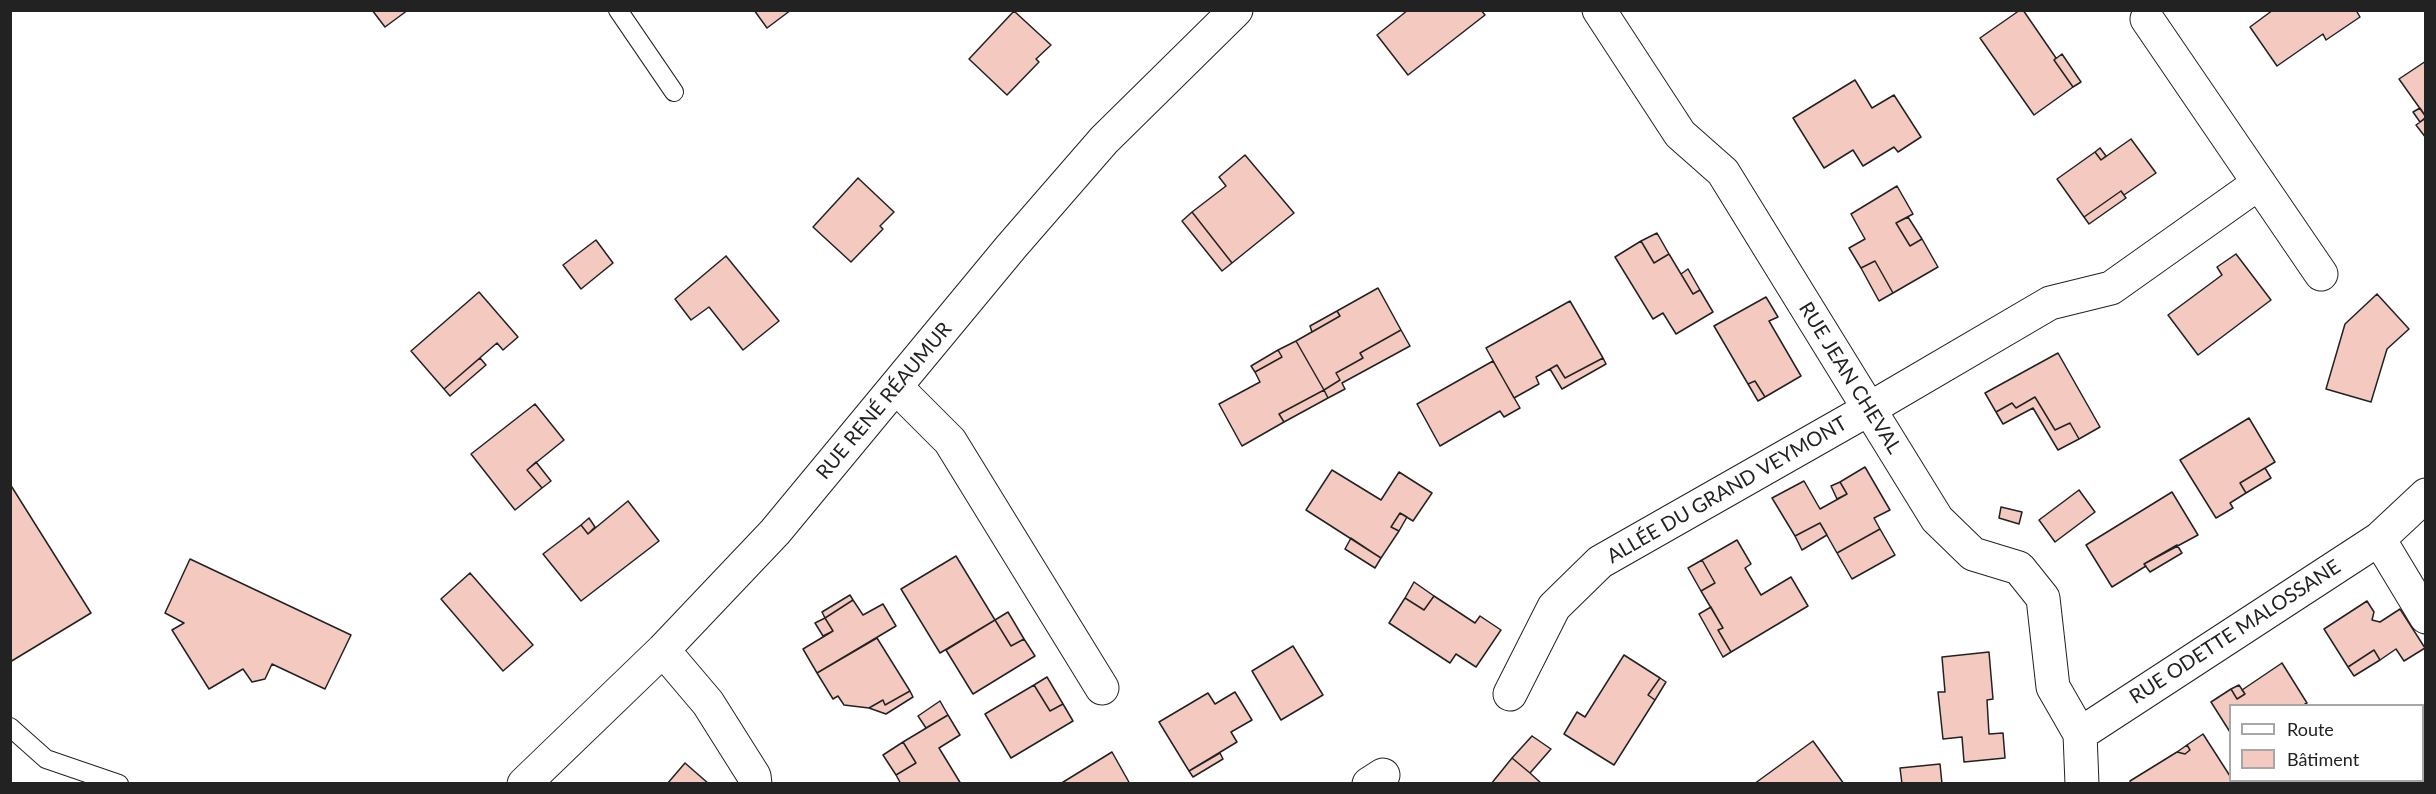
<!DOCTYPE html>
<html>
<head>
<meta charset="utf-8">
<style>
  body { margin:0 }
  #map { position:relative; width:2436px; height:794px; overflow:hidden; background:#fff; font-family:Lato,sans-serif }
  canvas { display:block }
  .frame { position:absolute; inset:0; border:12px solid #222; pointer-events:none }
  .legend { position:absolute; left:2229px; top:704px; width:195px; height:78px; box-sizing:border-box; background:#fff; border:2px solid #a7a7a7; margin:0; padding:8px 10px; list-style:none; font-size:18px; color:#222 }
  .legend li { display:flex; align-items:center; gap:12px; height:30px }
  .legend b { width:30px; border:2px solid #a7a7a7 }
</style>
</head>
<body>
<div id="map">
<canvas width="2436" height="794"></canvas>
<div class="frame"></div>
<ul class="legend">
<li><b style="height:8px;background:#fff"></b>Route</li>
<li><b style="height:16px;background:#f3c9c0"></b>Bâtiment</li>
</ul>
</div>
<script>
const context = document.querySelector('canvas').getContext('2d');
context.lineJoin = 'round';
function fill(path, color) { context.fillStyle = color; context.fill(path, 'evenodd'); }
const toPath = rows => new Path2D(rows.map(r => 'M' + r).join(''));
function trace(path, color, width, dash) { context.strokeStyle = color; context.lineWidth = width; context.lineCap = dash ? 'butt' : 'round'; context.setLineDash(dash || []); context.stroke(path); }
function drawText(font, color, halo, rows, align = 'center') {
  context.font = font + ' Lato,sans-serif'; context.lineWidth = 4.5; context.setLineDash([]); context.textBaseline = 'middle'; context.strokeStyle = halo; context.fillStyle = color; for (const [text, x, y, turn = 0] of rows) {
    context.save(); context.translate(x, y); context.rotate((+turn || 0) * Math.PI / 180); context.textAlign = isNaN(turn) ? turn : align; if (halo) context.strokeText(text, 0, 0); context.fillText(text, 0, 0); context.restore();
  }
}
const building = toPath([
  [372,10,382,11,408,10,385,27,372,10],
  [754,10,791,10,767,28,754,10],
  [1408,10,1481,10,1485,15,1408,75,1377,35,1408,10],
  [2020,10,2023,10,2056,58,2054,60,2073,87,2034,115,1980,38,2020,10],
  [2273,10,2356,10,2360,17,2326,40,2323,34,2277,66,2250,27,2273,10],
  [1014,11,1051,45,1036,59,1039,62,1007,95,969,59,1014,11],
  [2062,54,2081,82,2073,87,2054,60,2062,54],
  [2426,61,2426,117,2399,79,2426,61],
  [1855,80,1872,108,1894,95,1921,137,1898,152,1894,147,1863,166,1853,150,1824,168,1793,118,1855,80],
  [2420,108,2426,117,2420,122,2413,112,2420,108],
  [2426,118,2426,138,2416,125,2426,118],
  [2131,139,2156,173,2124,195,2121,191,2084,217,2057,179,2095,152,2101,160,2131,139],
  [2100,148,2106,156,2101,160,2095,152,2100,148],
  [1245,155,1294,213,1232,263,1192,212,1226,186,1219,177,1245,155],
  [858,178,894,212,880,226,883,229,851,262,813,227,858,178],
  [1897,186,1913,214,1896,223,1910,246,1922,239,1938,267,1893,293,1875,261,1861,268,1849,248,1865,239,1851,214,1897,186],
  [2121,191,2126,198,2089,224,2084,217,2121,191],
  [1192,212,1232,263,1222,271,1182,221,1192,212],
  [1908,217,1922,239,1910,246,1896,223,1908,217],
  [1657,233,1669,254,1654,263,1641,241,1657,233],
  [596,240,613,263,581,289,563,265,596,240],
  [1641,241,1654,263,1669,254,1693,294,1700,290,1713,312,1676,334,1663,313,1653,319,1615,257,1641,241],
  [2236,254,2271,300,2198,355,2168,315,2222,275,2217,267,2236,254],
  [726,256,779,321,743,350,709,307,691,320,675,299,726,256],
  [1875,261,1893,293,1879,301,1861,268,1875,261],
  [1688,269,1700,290,1693,294,1681,274,1688,269],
  [1378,288,1401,330,1360,353,1363,358,1336,373,1340,380,1324,390,1296,341,1340,316,1337,311,1378,288],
  [479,292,518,337,503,350,497,343,444,389,411,351,479,292],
  [2377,294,2409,329,2387,349,2371,402,2326,389,2345,324,2377,294],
  [1766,297,1778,317,1769,321,1801,376,1765,397,1755,381,1748,384,1714,326,1766,297],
  [1570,301,1603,358,1565,378,1557,365,1536,377,1539,384,1514,398,1486,348,1570,301],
  [1337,311,1340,316,1312,332,1310,326,1337,311],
  [1401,330,1410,346,1342,383,1345,389,1328,398,1324,390,1340,380,1336,373,1363,358,1360,353,1401,330],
  [1296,341,1324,390,1279,414,1284,422,1242,446,1219,404,1260,382,1255,372,1282,357,1278,350,1296,341],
  [1278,350,1282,357,1255,372,1251,366,1278,350],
  [2058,353,2100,427,2079,439,2070,423,2055,430,2035,397,2016,408,2012,403,1996,412,1985,393,2058,353],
  [480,358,486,365,450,396,444,389,480,358],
  [1603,358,1606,364,1562,389,1550,369,1557,365,1565,378,1603,358],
  [1493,361,1520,408,1504,417,1500,411,1440,446,1417,404,1493,361],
  [1755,381,1765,397,1758,401,1748,384,1755,381],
  [1324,390,1328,398,1284,422,1279,414,1324,390],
  [2035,397,2055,430,2070,423,2079,439,2058,450,2033,408,2003,424,1996,412,2012,403,2016,408,2035,397],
  [535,404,564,440,527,470,542,488,515,510,471,454,535,404],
  [2249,418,2275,462,2240,483,2246,493,2230,503,2233,508,2216,518,2180,460,2249,418],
  [536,462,551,481,542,488,527,470,536,462],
  [1865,467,1890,510,1874,518,1880,529,1837,553,1820,523,1795,536,1772,498,1804,481,1820,509,1847,494,1840,482,1865,467],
  [2265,468,2271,478,2246,493,2240,483,2265,468],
  [1332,470,1381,500,1399,472,1432,493,1413,521,1400,513,1391,527,1399,531,1381,558,1306,510,1332,470],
  [1840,482,1847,494,1837,499,1831,486,1840,482],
  [10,484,91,613,10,662,10,484],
  [2079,490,2095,512,2055,542,2039,520,2079,490],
  [2172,492,2198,535,2144,564,2146,566,2112,587,2086,545,2172,492],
  [628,501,659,541,581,601,543,554,581,525,588,534,628,501],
  [2001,507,2022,512,2019,524,1999,518,2001,507],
  [1400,513,1407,517,1399,531,1391,527,1400,513],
  [589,518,595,527,588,534,581,525,589,518],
  [1820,523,1827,535,1802,550,1795,536,1820,523],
  [1880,529,1895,555,1852,579,1837,553,1880,529],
  [1351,538,1381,558,1375,568,1345,549,1351,538],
  [1737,540,1751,564,1745,568,1761,595,1791,577,1808,606,1731,652,1718,630,1723,628,1701,591,1715,583,1702,560,1737,540],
  [2177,545,2182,553,2150,572,2144,564,2177,545],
  [956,556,995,620,940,653,901,589,956,556],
  [190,559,351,635,325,689,272,664,265,679,252,682,243,669,209,689,172,630,184,623,165,613,190,559],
  [1702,560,1715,583,1701,591,1688,568,1702,560],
  [470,573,533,645,503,671,441,599,470,573],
  [1414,582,1434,596,1424,610,1405,598,1414,582],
  [850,595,853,600,825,618,822,612,850,595],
  [1434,596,1475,623,1480,616,1501,630,1476,667,1456,654,1450,663,1389,623,1405,598,1424,610,1434,596],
  [853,600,863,615,883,604,896,626,817,673,803,649,833,631,825,618,853,600],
  [2367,601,2374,612,2372,620,2380,622,2400,609,2425,648,2404,661,2396,649,2380,660,2374,650,2348,667,2324,629,2367,601],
  [1711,607,1723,628,1718,630,1731,652,1723,657,1699,614,1711,607],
  [1008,612,1024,639,1011,646,995,620,1008,612],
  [825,618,833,631,823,636,815,623,825,618],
  [995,620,1011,646,1024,639,1035,656,973,694,946,650,995,620],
  [877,638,910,691,885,705,883,700,869,708,844,705,838,696,833,699,817,673,877,638],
  [1293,646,1323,695,1281,720,1252,671,1293,646],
  [2374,650,2380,660,2354,676,2348,667,2374,650],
  [1989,652,1993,699,1987,700,1989,734,2003,733,2005,758,1964,762,1962,737,1943,739,1938,692,1945,692,1942,657,1989,652],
  [1624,655,1660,678,1648,695,1655,700,1614,765,1564,734,1577,712,1585,717,1624,655],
  [2282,663,2307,703,2302,706,2230,706,2230,732,2211,702,2231,689,2237,699,2245,694,2242,690,2282,663],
  [1047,677,1063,704,1050,711,1034,685,1047,677],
  [1660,678,1666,682,1655,700,1648,695,1660,678],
  [1034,685,1050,711,1063,704,1073,721,1011,758,985,714,1034,685],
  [2239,685,2245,694,2237,699,2231,689,2239,685],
  [910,691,913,697,886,714,869,708,883,700,885,705,910,691],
  [1235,692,1252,720,1231,732,1237,742,1189,771,1159,722,1208,693,1215,704,1235,692],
  [940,701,948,715,926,728,918,716,940,701],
  [948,715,960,735,939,748,961,784,901,784,896,775,916,763,903,742,948,715],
  [2203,734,2230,776,2230,780,2235,783,2131,784,2130,781,2177,752,2185,754,2190,750,2187,745,2203,734],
  [1532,736,1551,749,1530,773,1512,758,1532,736],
  [1813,741,1844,784,1754,784,1813,741],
  [903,742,916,763,896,775,883,755,903,742],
  [2187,745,2190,750,2185,754,2177,752,2187,745],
  [1112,752,1130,784,1060,784,1112,752],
  [2426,752,2426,784,2404,784,2402,780,2422,780,2422,754,2426,752],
  [1220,753,1223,759,1193,777,1189,771,1220,753],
  [1512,758,1530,773,1542,784,1491,784,1512,758],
  [685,763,709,784,667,784,685,763],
  [1940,764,1942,784,1902,784,1900,768,1940,764]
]);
fill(building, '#f3c9c0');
trace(building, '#222', 1.5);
const lane = toPath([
  [618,10,674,92],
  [10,727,46,759,119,784]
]);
const street = toPath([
  [1599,10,1680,134,1723,172,1937,519,1973,554,2019,568,2043,598,2053,687,2080,734],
  [2147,19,2321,274],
  [896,387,950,441,1102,688],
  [2379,539,2426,617],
  [663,650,708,703,754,776,755,784],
  [1510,694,1554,607,1600,562,1869,409,2050,303,2111,288,2259,183],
  [524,784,663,650,775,532,1011,247,1104,140,1236,10],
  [1369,784,1383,775],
  [2082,784,2080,734,2379,539,2426,495]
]);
trace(lane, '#222', 20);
trace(street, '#222', 35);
trace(lane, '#fff', 18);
trace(street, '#fff', 33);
drawText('20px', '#222', '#fff', [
  ["RUE JEAN CHEVAL",1850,378,58],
  ["RUE RENÉ RÉAUMUR",884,401,-50],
  ["ALLÉE DU GRAND VEYMONT",1727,490,-30],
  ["RUE ODETTE MALOSSANE",2235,632,-33]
]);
</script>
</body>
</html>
